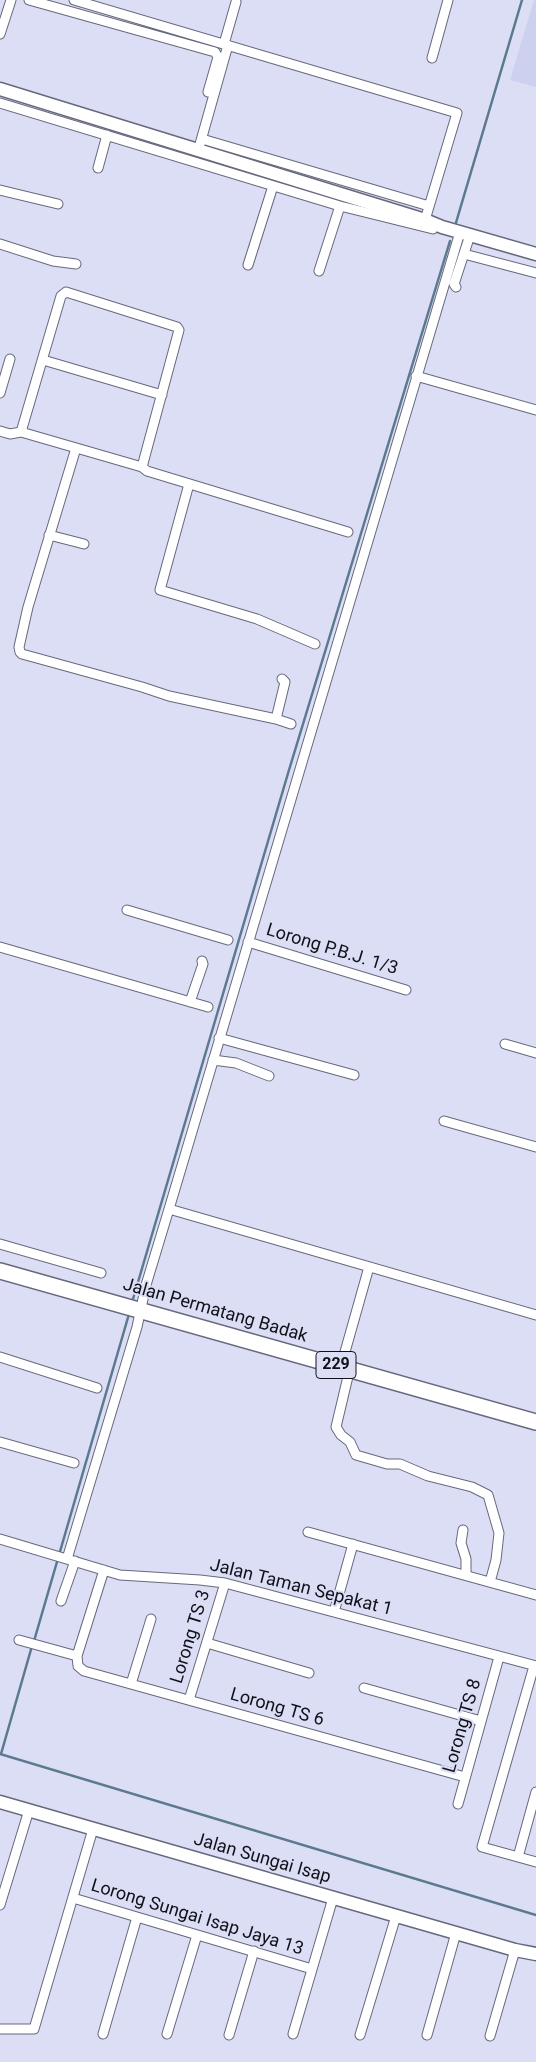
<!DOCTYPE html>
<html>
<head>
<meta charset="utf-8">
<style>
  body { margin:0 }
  canvas { display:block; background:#dbdef5 }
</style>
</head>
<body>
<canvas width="536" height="2062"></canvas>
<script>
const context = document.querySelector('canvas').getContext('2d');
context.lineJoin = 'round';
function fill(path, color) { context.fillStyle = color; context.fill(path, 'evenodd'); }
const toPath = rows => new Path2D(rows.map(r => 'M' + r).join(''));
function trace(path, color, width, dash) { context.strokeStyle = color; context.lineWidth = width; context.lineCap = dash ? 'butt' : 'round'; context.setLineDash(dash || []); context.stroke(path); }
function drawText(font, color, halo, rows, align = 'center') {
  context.font = font + ' Roboto,sans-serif'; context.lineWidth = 4; context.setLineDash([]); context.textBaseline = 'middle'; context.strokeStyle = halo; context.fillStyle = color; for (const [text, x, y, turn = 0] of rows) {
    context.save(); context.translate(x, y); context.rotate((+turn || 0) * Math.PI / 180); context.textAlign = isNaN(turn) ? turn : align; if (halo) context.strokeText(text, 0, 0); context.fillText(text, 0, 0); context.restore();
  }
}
fill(toPath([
  [534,0,536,0,536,87,510,80]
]), '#cdd1ef');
trace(toPath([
  [455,226,522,0],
  [133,1299,289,770,450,241],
  [34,1641,129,1314],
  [0,1754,536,1915],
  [1,1754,32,1646]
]), '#5c7990', 2.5);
const street = toPath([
  [29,0,215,52,218,57,208,92],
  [74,0,457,113,425,220],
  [0,34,11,0],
  [224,44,236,2],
  [432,58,448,0],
  [0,103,340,206,433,229],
  [202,139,429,206],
  [200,144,228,45],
  [98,168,107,135],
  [0,190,58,204],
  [0,244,53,261,76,264],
  [464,254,536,273],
  [248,265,273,186],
  [319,271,340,206],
  [456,287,454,284,470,235],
  [43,360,162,395],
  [416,376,536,410],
  [0,393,10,359],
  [0,431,10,434,21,432,142,467,147,471,348,532],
  [21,432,61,296,66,292,177,327,179,330,142,467],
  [76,448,28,607,19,647,20,652,22,654,142,687,169,696,276,719,291,724],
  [189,484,160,590,257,619,315,644],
  [49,535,84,544],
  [276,719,285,682,282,679],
  [127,910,228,940],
  [248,942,406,990],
  [0,947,208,1007],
  [190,1002,203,964,202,961],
  [219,1038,354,1075],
  [505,1044,536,1053],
  [213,1060,236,1063,269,1076],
  [444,1121,536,1147],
  [169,1209,536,1315],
  [0,1244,101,1273],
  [0,1357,97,1388],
  [341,1366,369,1267],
  [350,1368,336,1427,341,1435,350,1442,356,1455,387,1464,400,1464,428,1476,472,1487,488,1495,499,1533,496,1560,490,1582],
  [0,1442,74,1463],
  [463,1530,461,1543,466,1559,466,1575],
  [308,1532,536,1595],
  [0,1539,120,1575,200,1580,225,1583,536,1666],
  [67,1559,137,1327,146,1285,169,1209,460,232],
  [104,1570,77,1656,78,1666,84,1671,465,1777],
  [61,1601,75,1561],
  [334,1612,353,1544],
  [19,1640,77,1656],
  [207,1643,309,1673],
  [534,1666,482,1847,536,1862],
  [131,1684,151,1619],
  [364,1688,481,1721],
  [189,1700,225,1583],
  [458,1804,499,1657],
  [518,1857,536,1792],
  [73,1898,312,1969],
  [0,1905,29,1810],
  [0,2029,34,2029,93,1829],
  [103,2034,137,1917],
  [167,2034,197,1935],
  [293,2034,333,1898],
  [229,2035,254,1951],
  [360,2035,396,1916],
  [427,2035,456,1933],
  [490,2036,515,1950]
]);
const secondary = toPath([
  [0,89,425,220,442,227,536,254],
  [0,1802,515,1950,536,1954]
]);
const primary = toPath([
  [0,1271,536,1422]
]);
trace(street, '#66697d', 11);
trace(secondary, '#66697d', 15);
trace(primary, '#66697d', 18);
trace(street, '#fff', 9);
trace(secondary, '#fff', 12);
trace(primary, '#fff', 15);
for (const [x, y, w] of [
  [336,1365,40]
]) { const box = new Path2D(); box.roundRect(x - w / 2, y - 13.5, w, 27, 4); context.fillStyle = '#dbdef5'; context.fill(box); trace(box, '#101119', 1); }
drawText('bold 16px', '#101119', null, [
  ["229",336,1365]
]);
drawText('18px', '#101119', '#dbdef5', [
  ["Lorong P.B.J. 1/3",332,950,17],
  ["Jalan Permatang Badak",215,1311,16],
  ["Jalan Taman Sepakat 1",301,1588,14],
  ["Lorong TS 3",191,1637,-73],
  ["Lorong TS 6",277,1708,16],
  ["Lorong TS 8",463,1726,-74],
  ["Jalan Sungai Isap",262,1859,16],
  ["Lorong Sungai Isap Jaya 13",197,1918,17]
]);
</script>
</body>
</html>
